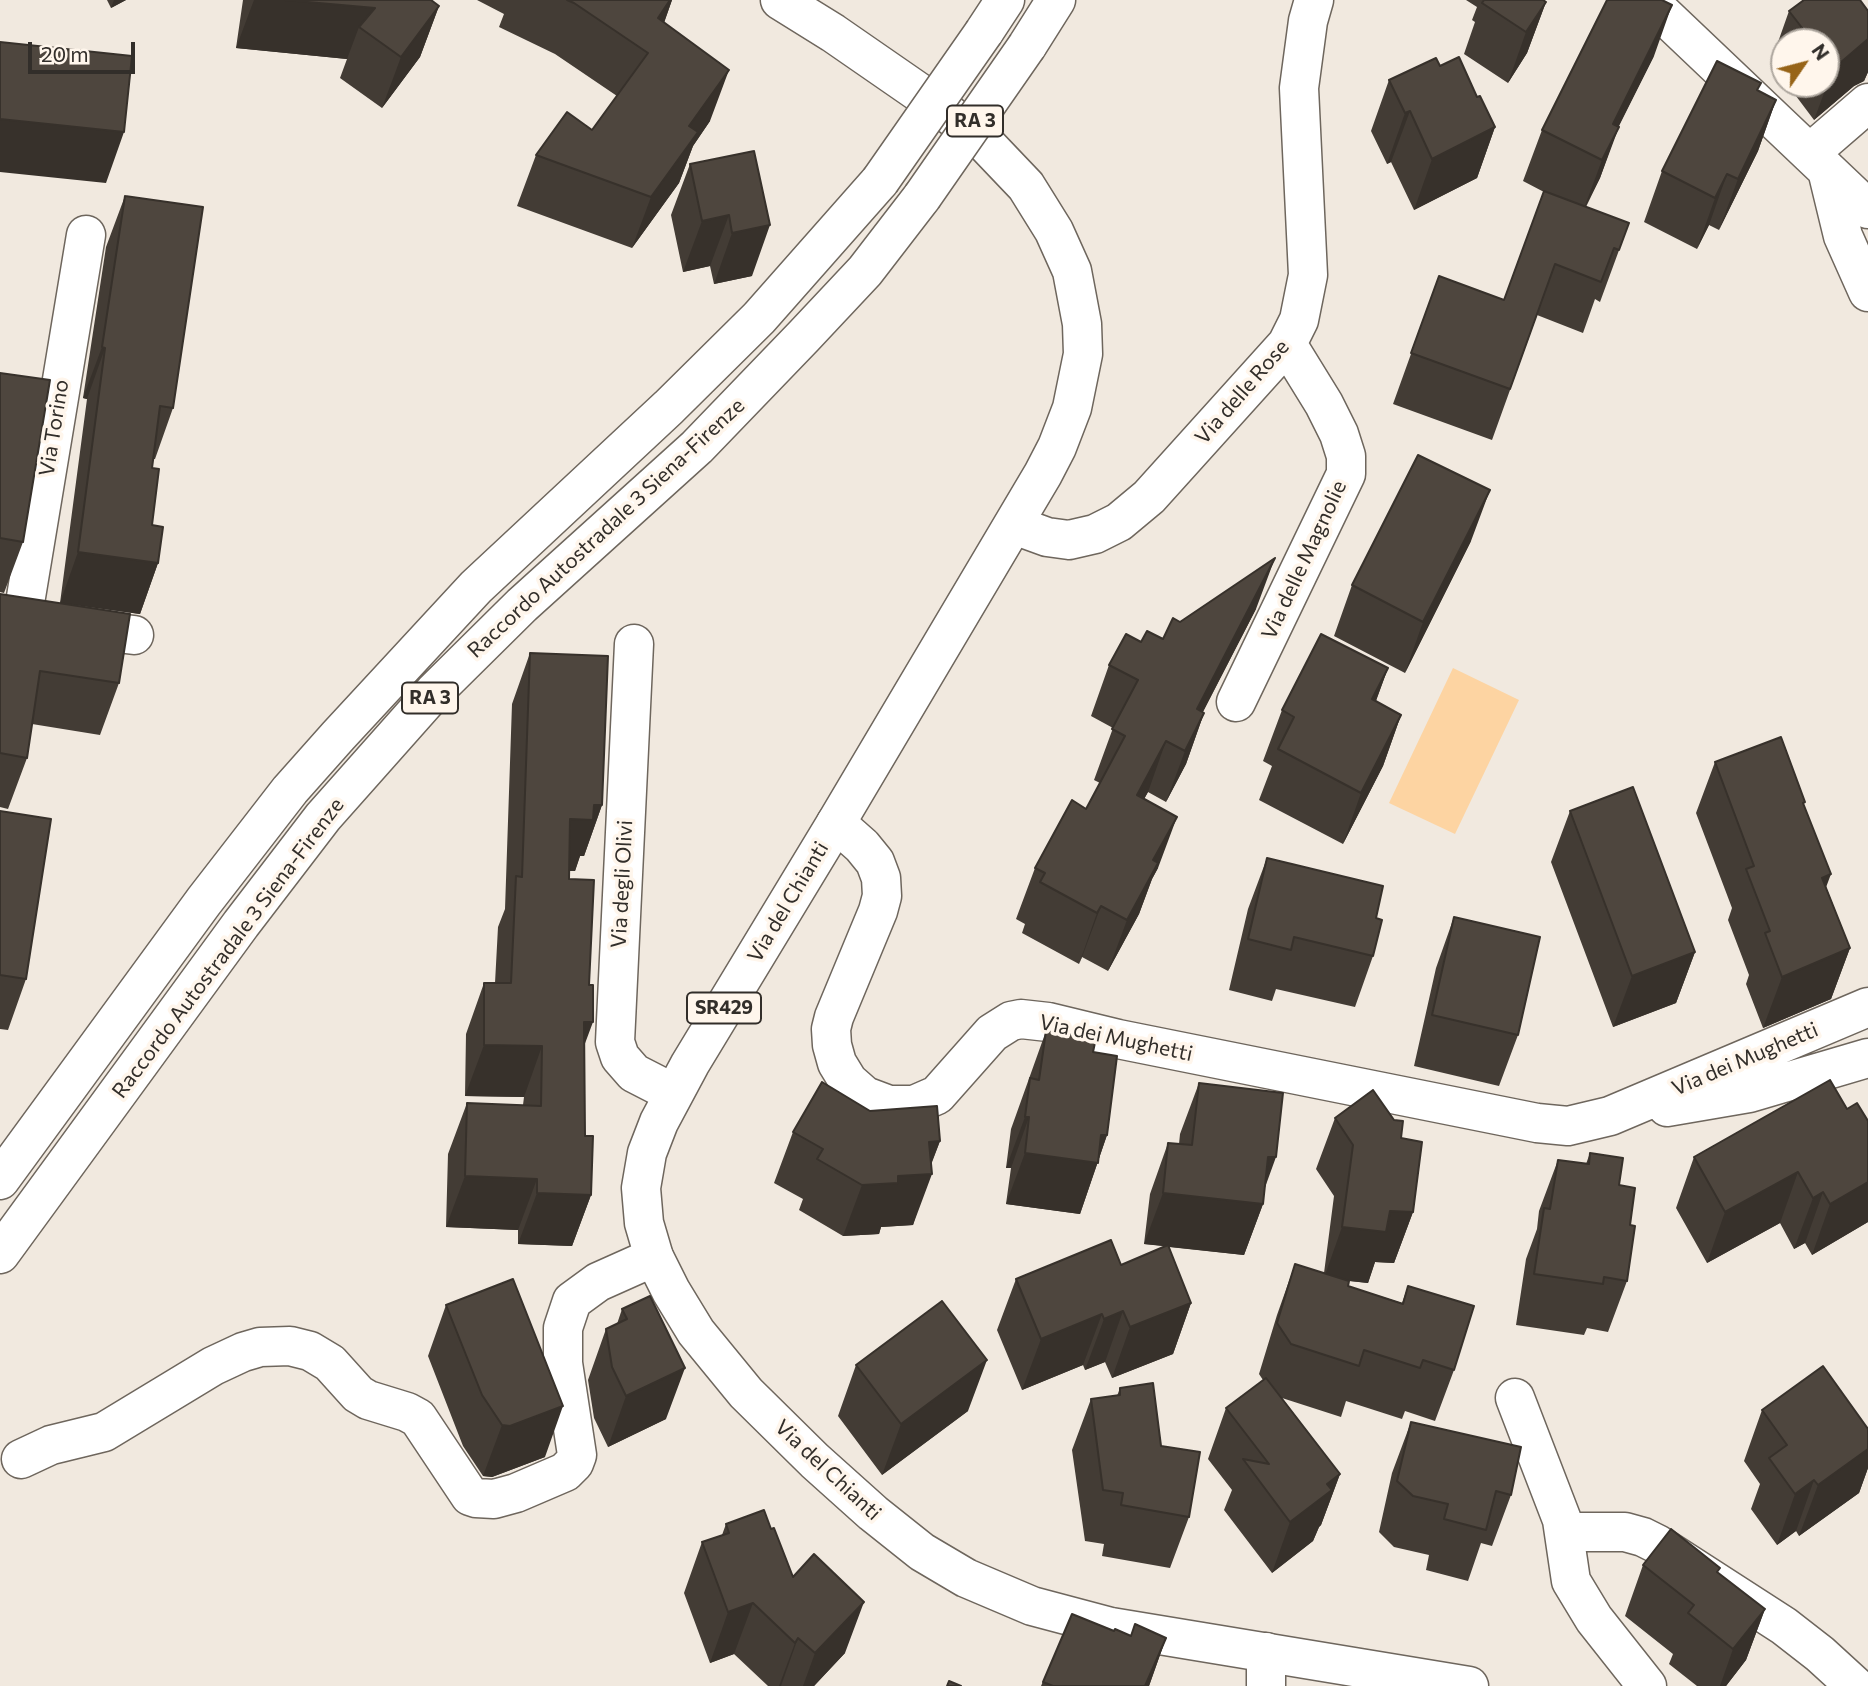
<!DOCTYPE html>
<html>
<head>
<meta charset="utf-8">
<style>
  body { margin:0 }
  #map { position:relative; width:1868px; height:1686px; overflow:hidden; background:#f1e9df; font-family:Commissioner,sans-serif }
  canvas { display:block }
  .north { position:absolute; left:1770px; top:28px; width:70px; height:70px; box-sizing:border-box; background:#fff6ec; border:2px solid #ada69e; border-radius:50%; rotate:55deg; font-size:19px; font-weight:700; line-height:28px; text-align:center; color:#322e2a }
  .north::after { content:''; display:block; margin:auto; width:24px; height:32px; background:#976418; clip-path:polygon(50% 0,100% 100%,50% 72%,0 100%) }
  .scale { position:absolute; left:28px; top:42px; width:107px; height:32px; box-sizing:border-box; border:4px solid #322e2a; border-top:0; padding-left:9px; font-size:21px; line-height:24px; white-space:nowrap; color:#322e2a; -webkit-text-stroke:5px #fff6ec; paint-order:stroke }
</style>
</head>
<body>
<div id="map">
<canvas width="1868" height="1686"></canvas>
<div class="north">N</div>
<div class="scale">20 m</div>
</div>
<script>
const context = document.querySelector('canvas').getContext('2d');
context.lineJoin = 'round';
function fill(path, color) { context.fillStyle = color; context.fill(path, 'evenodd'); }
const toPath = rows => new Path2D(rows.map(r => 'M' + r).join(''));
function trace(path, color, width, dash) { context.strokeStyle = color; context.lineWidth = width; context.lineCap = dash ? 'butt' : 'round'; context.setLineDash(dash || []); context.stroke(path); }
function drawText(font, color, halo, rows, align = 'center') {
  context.font = font + ' Commissioner,sans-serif'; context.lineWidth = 7; context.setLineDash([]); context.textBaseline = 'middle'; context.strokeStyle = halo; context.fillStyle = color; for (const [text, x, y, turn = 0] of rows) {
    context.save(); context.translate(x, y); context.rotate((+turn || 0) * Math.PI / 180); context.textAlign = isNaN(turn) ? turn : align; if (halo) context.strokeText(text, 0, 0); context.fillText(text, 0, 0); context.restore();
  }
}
fill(toPath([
  [1453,668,1519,700,1455,834,1389,803]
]), '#fdd4a2');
const minor = toPath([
  [1648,0,1868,209],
  [1810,153,1868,103],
  [1827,170,1843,236,1868,292],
  [1014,525,1047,537,1069,540,1095,534,1119,522,1149,497,1287,344,1299,320,1308,275,1299,88,1308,21,1314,0],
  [22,621,86,235],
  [74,628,134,635],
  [634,644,615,1042,620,1057,634,1073,673,1093],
  [1236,702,1346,474,1346,456,1339,434,1324,404,1287,344],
  [836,823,862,846,875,862,881,878,882,896,878,911,834,1017,831,1029,832,1045,837,1063,848,1081,865,1096,889,1105,914,1105,937,1095,992,1033,1011,1021,1021,1019,1048,1022,1118,1039,1537,1123,1568,1126,1610,1116,1868,1007],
  [1667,1107,1749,1093,1868,1058],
  [1515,1398,1562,1520,1571,1581,1594,1619,1647,1686],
  [21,1459,51,1445,104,1432,213,1366,243,1352,260,1347,290,1346,310,1351,330,1363,358,1394,368,1400,407,1412,418,1418,470,1496,476,1498,494,1499,516,1493,565,1472,574,1463,577,1455,563,1363,563,1328,572,1301,598,1282,654,1257],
  [1565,1532,1625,1532,1643,1537,1657,1544,1784,1626,1820,1654,1855,1686],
  [1266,1686,1266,1652]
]);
const major = toPath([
  [780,0,833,33,940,107,985,143,1026,186,1054,231,1072,271,1082,324,1083,354,1072,408,1057,447,1043,474,836,823,690,1064,659,1122,647,1153,641,1188,644,1223,654,1257,671,1291,696,1332,746,1393,815,1461,873,1513,922,1552,966,1578,1032,1606,1111,1627,1469,1686]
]);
const highway = toPath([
  [984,32,1005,0],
  [1027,46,1056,0],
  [0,1180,204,901,290,790,338,736,476,587,669,407,759,318,880,181],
  [0,1254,241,924,323,817,434,692,522,605,697,447,804,336,865,271,922,197]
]);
trace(minor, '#6e665d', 41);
trace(major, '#6e665d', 41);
trace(highway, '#6e665d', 41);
trace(minor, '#fff', 38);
trace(major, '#fff', 38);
trace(highway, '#fff', 38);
const highwayBridge = toPath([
  [880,181,984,32],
  [922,197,1027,46]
]);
trace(highwayBridge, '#6e665d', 41, []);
trace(highwayBridge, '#fff', 38);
fill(toPath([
  [107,0,126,0,111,8],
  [243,0,431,0,439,6,420,57,382,108,340,78,347,59,236,48],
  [477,0,672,0,664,23,710,121,693,146,679,183,632,248,517,206,536,155,592,130,617,96,555,54,499,27,504,14],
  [1466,0,1543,0,1546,2,1527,53,1508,83,1464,54,1475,22,1472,20,1477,7],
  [1789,11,1868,11,1868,72,1864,81,1854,86,1814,120,1787,84,1826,84,1826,42,1784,42,1784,80,1771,62],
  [1654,56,1618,127,1600,178,1586,207,1629,223,1600,302,1595,299,1583,333,1537,315,1492,440,1393,404,1439,276,1504,300,1544,192,1523,181,1542,130],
  [1440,66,1477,97,1495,127,1477,178,1414,210,1391,162,1387,164,1371,131,1389,80],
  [1758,91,1776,100,1758,151,1719,230,1709,225,1697,249,1644,222,1662,171],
  [754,151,752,276,714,284,710,266,683,272,671,215,690,164],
  [125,196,173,408,155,459,153,459,152,468,152,525,158,563,140,614,60,603,87,399,83,398,106,247],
  [0,373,23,542,4,593,0,592],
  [1471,541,1405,673,1334,636,1352,585],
  [0,594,119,683,100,735,32,724,27,758,8,809,0,807],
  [1256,609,1203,712,1204,713,1186,764,1166,802,1148,792,1144,799,1158,868,1152,879,1139,914,1108,971,1082,957,1079,964,1022,933,1025,924,1016,919,1035,868,1086,809,1100,783,1094,780,1113,728,1091,716,1109,665,1141,642,1163,639,1180,622],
  [530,653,602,805,584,856,580,856,575,871,569,871,584,1046,585,1136,591,1195,572,1246,518,1244,518,1230,446,1227,448,1154,467,1103,523,1105,524,1097,465,1096,466,1034,484,983,495,983,498,927,505,909,512,704],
  [1388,668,1376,701,1401,715,1383,766,1343,844,1259,800,1272,766,1263,761,1282,710],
  [1715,762,1804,806,1826,887,1850,948,1831,999,1763,1028,1746,984,1749,975,1728,920,1732,908,1696,813],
  [0,811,26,979,8,1030,0,1029],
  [1570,811,1695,952,1676,1003,1613,1027,1551,862],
  [1267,858,1376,918,1373,956,1355,1007,1276,989,1272,1001,1229,990,1248,909],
  [1454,917,1518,1035,1499,1086,1414,1066,1436,968],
  [1046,1031,1093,1052,1107,1135,1080,1214,1006,1204,1011,1168,1006,1168,1011,1129],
  [1199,1083,1265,1187,1263,1204,1244,1255,1169,1247,1191,1303,1173,1354,1112,1378,1105,1362,1085,1370,1083,1365,1022,1390,997,1330,1016,1279,1121,1265,1166,1246,1144,1244,1150,1194,1168,1143,1179,1144,1180,1134],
  [1847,1109,1868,1121,1868,1222,1812,1255,1805,1243,1794,1249,1780,1223,1707,1263,1676,1208,1694,1157],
  [870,1111,940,1141,931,1165,913,1225,881,1227,879,1234,843,1236,799,1210,803,1199,774,1183,793,1132],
  [1335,1118,1401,1138,1413,1212,1394,1263,1375,1262,1368,1283,1349,1281,1348,1286,1402,1303,1408,1286,1454,1370,1435,1421,1405,1411,1402,1419,1346,1401,1341,1417,1282,1398,1340,1474,1321,1525,1319,1527,1313,1541,1272,1573,1224,1510,1232,1490,1208,1459,1226,1408,1263,1380,1259,1374,1277,1315,1295,1264,1324,1273,1334,1196,1316,1169],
  [1590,1153,1619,1185,1630,1225,1627,1281,1608,1332,1587,1328,1584,1335,1516,1325,1526,1259,1537,1229,1539,1211,1558,1160,1586,1164],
  [650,1296,666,1419,608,1447,594,1418,588,1380,606,1329,617,1324,622,1309],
  [446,1305,545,1457,492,1477,483,1476,463,1446,428,1356],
  [856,1365,968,1411,882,1475,838,1416],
  [1120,1388,1161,1446,1189,1517,1170,1568,1102,1556,1104,1544,1085,1541,1072,1450,1091,1399,1117,1396],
  [1762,1410,1868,1429,1868,1468,1859,1493,1799,1536,1796,1531,1777,1545,1751,1509,1760,1484,1744,1461],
  [1411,1422,1511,1495,1492,1546,1481,1543,1468,1581,1426,1570,1429,1555,1394,1547,1379,1532,1392,1473],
  [726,1524,771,1529,793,1577,845,1653,814,1686,768,1686,734,1654,710,1663,684,1593,702,1542,722,1535],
  [1643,1565,1765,1609,1746,1660,1726,1686,1697,1686,1669,1664,1673,1654,1625,1616],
  [1072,1614,1114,1631,1131,1636,1166,1638,1149,1686,1041,1686]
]), '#433c35');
fill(toPath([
  [114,0,126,0,111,8],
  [254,0,285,0,375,8,359,27,347,59,236,48],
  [670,0,672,0,657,42,658,18],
  [1546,2,1527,53,1508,83,1526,32],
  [1672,5,1654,56,1602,160,1613,124],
  [439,6,420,57,382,108,401,57],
  [1868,39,1868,72,1864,81,1854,86,1814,120,1833,69],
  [729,70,710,121,693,146,679,183,632,248,651,197,689,126],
  [1776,100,1758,151,1719,230,1738,179],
  [1410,111,1391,162,1387,164,1405,113],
  [0,119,124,132,106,183,0,172],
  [1495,127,1477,178,1414,210,1432,159],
  [1619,127,1600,178,1583,211,1602,160],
  [1727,174,1709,225,1697,249,1715,198],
  [729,215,710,266,683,272,702,221],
  [770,225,752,276,714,284,732,233],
  [102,347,105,348,87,399,83,398],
  [1490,490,1471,541,1405,673,1423,622],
  [78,552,158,563,140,614,60,603],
  [1275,558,1256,609,1183,750,1197,709],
  [1388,668,1369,719,1372,699],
  [1204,713,1186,764,1166,802,1185,751],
  [1401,715,1383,766,1343,844,1361,793],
  [1166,741,1148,792,1118,846,1137,795],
  [594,805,602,805,584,856,580,856,575,871,551,870,570,819],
  [1177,817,1158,868,1152,879,1139,914,1108,971,1127,920,1153,860],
  [1831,874,1812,925,1822,878],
  [1101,906,1082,957,1079,964,1097,913],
  [1850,948,1831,999,1763,1028,1782,977],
  [1695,952,1676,1003,1613,1027,1632,976],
  [584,1022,593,1022,574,1073],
  [484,1045,542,1046,524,1097,465,1096],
  [1025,1117,1029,1117,1011,1168,1006,1168],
  [1101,1135,1107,1135,1080,1214,1006,1204,1025,1153],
  [940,1141,927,1174,932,1174,913,1225,881,1227,879,1234,843,1236,862,1185,898,1176,929,1142],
  [1268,1157,1276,1157,1259,1204,1263,1204,1244,1255,1144,1244,1163,1193],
  [1798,1172,1780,1223,1707,1263,1725,1212],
  [465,1176,537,1179,518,1230,446,1227],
  [1868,1182,1868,1222,1812,1255,1830,1204],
  [1823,1192,1805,1243,1794,1249,1813,1198],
  [537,1193,591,1195,572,1246,518,1244],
  [1390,1211,1413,1212,1394,1263,1375,1262,1368,1283,1324,1278,1342,1227],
  [1191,1303,1173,1354,1112,1378,1130,1327],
  [1123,1311,1105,1362,1085,1370,1104,1319],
  [1102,1314,1083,1365,1022,1390,1041,1339],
  [987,1360,968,1411,882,1475,901,1424],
  [685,1368,666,1419,608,1447,626,1396],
  [563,1406,545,1457,492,1477,483,1476,502,1425],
  [1868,1449,1868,1468,1859,1493,1799,1536,1818,1485],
  [1340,1474,1321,1525,1319,1527,1313,1541,1272,1573,1290,1522,1327,1484],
  [1814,1480,1796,1531,1777,1545,1795,1494],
  [864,1602,845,1653,814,1686,803,1686,815,1653],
  [753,1603,734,1654,710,1663,728,1612],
  [1765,1609,1746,1660,1726,1686,1720,1686,1733,1649],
  [798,1638,781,1686,779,1686,795,1643],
  [1166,1638,1149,1686,1145,1686]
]), '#37312b');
const building = toPath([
  [285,0,431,0,439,6,401,57,359,27,375,8,285,0],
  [567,0,670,0,658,18,729,70,689,126,698,132,651,197,536,155,567,112,592,130,648,53,574,3,567,0],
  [1484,0,1543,0,1546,2,1526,32,1482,3,1484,0],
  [1607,0,1662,0,1672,5,1613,124,1619,127,1602,160,1542,130,1607,0],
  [1804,0,1860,0,1868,11,1868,39,1833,69,1826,60,1826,42,1813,42,1789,11,1804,0],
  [0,42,132,56,124,132,0,119,0,42],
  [1459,57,1477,97,1480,96,1495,127,1432,159,1410,111,1405,113,1389,80,1436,58,1440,66,1459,57],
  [1717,61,1761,83,1757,90,1776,100,1738,179,1727,174,1715,198,1662,171,1717,61],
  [754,151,770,225,732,233,729,215,702,221,690,164,754,151],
  [1544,191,1629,223,1619,250,1614,248,1601,282,1555,264,1510,389,1411,353,1439,276,1504,300,1544,191],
  [125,196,203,207,173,408,160,406,152,468,159,469,152,525,163,527,158,563,78,552,105,348,102,347,125,196],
  [0,373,50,380,23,542,0,538,0,373],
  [1418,455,1490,490,1423,622,1352,585,1418,455],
  [1275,558,1197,709,1204,713,1185,751,1166,741,1137,795,1177,817,1153,860,1158,863,1127,920,1101,906,1097,913,1040,882,1045,873,1035,868,1072,800,1086,809,1125,736,1112,729,1138,680,1109,665,1126,634,1141,642,1147,631,1163,639,1173,618,1180,622,1275,558],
  [0,594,130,614,119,683,40,671,27,758,0,753,0,594],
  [1321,634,1388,668,1372,699,1401,715,1361,793,1278,749,1294,717,1282,710,1321,634],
  [530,653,608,656,602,805,594,805,593,820,570,819,569,879,594,880,589,985,593,985,593,1022,584,1022,585,1136,593,1136,591,1195,537,1193,537,1179,465,1176,467,1103,541,1106,542,1046,484,1045,484,983,511,983,516,876,522,877,530,653],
  [1781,737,1805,802,1803,803,1831,874,1822,878,1850,948,1782,977,1765,933,1770,931,1746,869,1754,866,1715,762,1781,737],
  [1633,787,1695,952,1632,976,1570,811,1633,787],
  [0,811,51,819,26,979,0,975,0,811],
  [1267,858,1383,886,1376,918,1382,920,1373,956,1294,937,1291,950,1248,939,1267,858],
  [1454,917,1540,937,1518,1035,1432,1015,1454,917],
  [1046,1031,1096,1038,1093,1052,1117,1056,1107,1135,1101,1135,1098,1163,1025,1153,1029,1117,1025,1117,1030,1078,1039,1080,1046,1031],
  [1830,1080,1847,1109,1857,1103,1868,1121,1868,1182,1830,1204,1823,1192,1813,1198,1798,1172,1725,1212,1694,1157,1830,1080],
  [822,1082,870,1111,937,1106,940,1141,929,1142,932,1174,898,1176,898,1183,862,1185,817,1159,823,1149,793,1132,822,1082],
  [1199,1083,1283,1093,1276,1157,1268,1157,1263,1204,1163,1193,1168,1143,1192,1145,1199,1083],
  [1373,1090,1394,1120,1403,1121,1401,1138,1422,1142,1413,1212,1390,1211,1386,1232,1342,1227,1353,1145,1335,1118,1373,1090],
  [1590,1153,1623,1158,1619,1185,1635,1188,1630,1225,1635,1226,1627,1281,1604,1277,1603,1284,1534,1274,1544,1208,1550,1209,1558,1160,1589,1164,1590,1153],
  [1111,1240,1121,1265,1168,1245,1191,1303,1130,1327,1123,1311,1104,1319,1102,1314,1041,1339,1016,1279,1111,1240],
  [1295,1264,1349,1281,1348,1286,1403,1304,1408,1286,1474,1306,1454,1370,1423,1360,1420,1368,1364,1350,1359,1366,1291,1344,1277,1323,1295,1264],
  [513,1279,563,1406,510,1426,502,1425,482,1395,446,1305,513,1279],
  [650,1296,685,1368,626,1396,612,1367,606,1329,627,1319,622,1309,650,1296],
  [942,1301,987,1360,901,1424,856,1365,942,1301],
  [1823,1366,1868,1429,1868,1449,1818,1485,1814,1480,1795,1494,1769,1458,1787,1445,1762,1410,1823,1366],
  [1266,1378,1340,1474,1327,1484,1332,1490,1290,1522,1243,1459,1269,1464,1226,1408,1266,1378],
  [1153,1383,1161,1446,1200,1452,1189,1517,1121,1505,1123,1493,1103,1490,1091,1399,1120,1395,1120,1388,1153,1383],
  [1411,1422,1521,1447,1511,1495,1496,1491,1486,1530,1444,1519,1448,1504,1413,1496,1397,1481,1411,1422],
  [764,1510,771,1529,774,1528,793,1577,814,1554,864,1602,815,1653,798,1638,795,1643,753,1603,728,1612,702,1542,729,1533,726,1524,764,1510],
  [1671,1529,1720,1568,1717,1572,1765,1609,1733,1649,1688,1613,1694,1605,1643,1565,1671,1529],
  [1072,1614,1114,1631,1115,1629,1131,1636,1135,1624,1166,1638,1145,1686,1053,1686,1043,1682,1072,1614],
  [949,1681,961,1686,947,1686,949,1681]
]);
fill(building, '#4e463e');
trace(building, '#37312b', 2);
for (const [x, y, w] of [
  [975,121,56],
  [430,698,56],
  [724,1008,74]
]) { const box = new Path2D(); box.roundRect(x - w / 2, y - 15.5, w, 31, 5); context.fillStyle = '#fff6ec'; context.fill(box); trace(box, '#322e2a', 2); }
drawText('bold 19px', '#322e2a', null, [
  ["RA 3",975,121],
  ["RA 3",430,698],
  ["SR429",724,1008]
]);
drawText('21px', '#322e2a', '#fff6ec', [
  ["Via delle Rose",1242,392,-49],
  ["Via Torino",54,428,-81],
  ["Raccordo Autostradale 3 Siena-Firenze",606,528,-43],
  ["Via delle Magnolie",1304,560,-65],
  ["Via degli Olivi",622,884,-87],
  ["Via del Chianti",788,902,-59],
  ["Raccordo Autostradale 3 Siena-Firenze",228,948,-53],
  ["Via dei Mughetti",1116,1038,12],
  ["Via dei Mughetti",1745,1059,-23],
  ["Via del Chianti",828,1470,43]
]);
</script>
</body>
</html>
